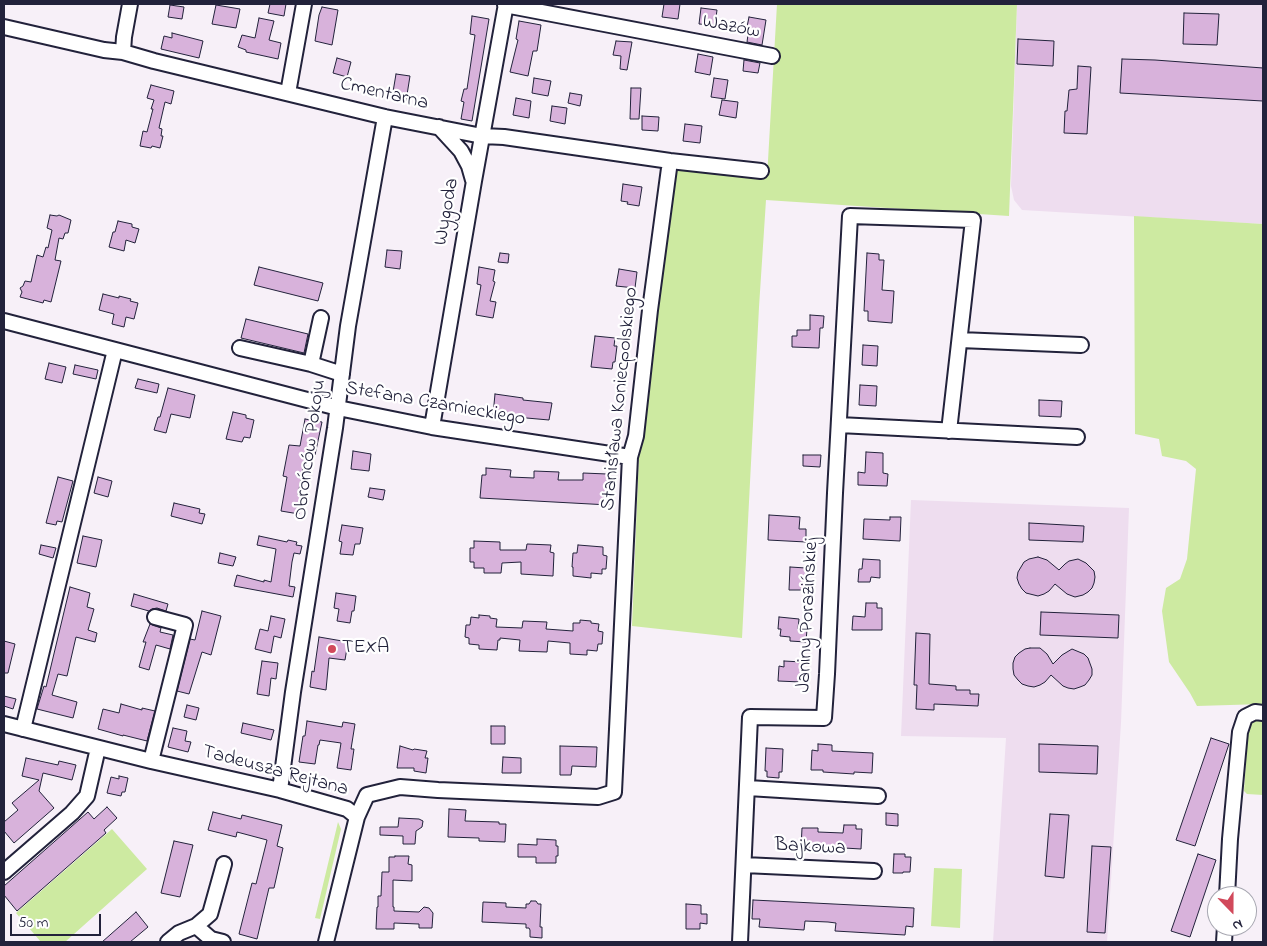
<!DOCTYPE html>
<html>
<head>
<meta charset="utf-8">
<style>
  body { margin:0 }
  #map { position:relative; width:1267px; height:946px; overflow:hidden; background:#f7f0f8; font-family:"Indie Flower",sans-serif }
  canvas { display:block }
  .frame { position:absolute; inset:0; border:5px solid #22223b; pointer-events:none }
  .north { position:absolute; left:1207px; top:886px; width:50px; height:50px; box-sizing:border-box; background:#fff; border:1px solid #a7a7b1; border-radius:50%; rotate:158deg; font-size:14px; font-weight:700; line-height:20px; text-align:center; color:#22223b }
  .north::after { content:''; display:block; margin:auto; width:18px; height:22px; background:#d1495b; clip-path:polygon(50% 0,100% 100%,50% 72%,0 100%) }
  .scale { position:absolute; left:10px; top:914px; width:91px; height:22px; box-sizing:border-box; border:2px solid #22223b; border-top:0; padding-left:6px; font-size:15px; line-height:18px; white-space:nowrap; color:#22223b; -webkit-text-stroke:4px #fff; paint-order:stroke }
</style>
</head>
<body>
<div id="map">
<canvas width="1267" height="946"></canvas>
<div class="frame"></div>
<div class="north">N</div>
<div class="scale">50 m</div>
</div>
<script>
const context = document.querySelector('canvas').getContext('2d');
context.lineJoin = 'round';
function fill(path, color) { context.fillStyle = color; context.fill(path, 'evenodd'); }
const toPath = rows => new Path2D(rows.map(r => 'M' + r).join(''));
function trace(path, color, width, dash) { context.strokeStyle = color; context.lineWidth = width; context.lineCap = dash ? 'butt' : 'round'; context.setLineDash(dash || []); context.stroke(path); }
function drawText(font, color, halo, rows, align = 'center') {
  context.font = font + ' "Indie Flower",sans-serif'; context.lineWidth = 4.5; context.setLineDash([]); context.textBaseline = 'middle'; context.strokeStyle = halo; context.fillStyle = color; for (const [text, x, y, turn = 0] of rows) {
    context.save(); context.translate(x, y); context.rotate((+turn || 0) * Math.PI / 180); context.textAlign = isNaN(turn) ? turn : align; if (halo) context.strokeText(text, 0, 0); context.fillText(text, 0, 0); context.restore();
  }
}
fill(toPath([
  [1017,4,1263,4,1263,224,1022,210,1014,200,1011,186],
  [911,500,1129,508,1121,723,1107,942,993,942,1006,738,901,736]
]), '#eeddef');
fill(toPath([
  [777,4,1017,4,1009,216,766,200,759,307,742,638,632,626,639,454,676,169,767,178],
  [1134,216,1263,224,1263,704,1197,706,1190,693,1169,662,1162,611,1166,588,1180,579,1187,559,1196,469,1186,461,1162,456,1159,439,1135,434],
  [1256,719,1263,720,1263,795,1247,794,1244,791,1248,730,1250,724],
  [338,822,341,829,320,919,315,918],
  [112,829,147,869,65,942,41,942,16,913],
  [934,868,962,869,960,928,931,926]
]), '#cdeaa1');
const building = toPath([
  [270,4,286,4,284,16,268,13,270,4],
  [664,4,680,4,678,19,662,17,664,4],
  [170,5,184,7,182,19,168,17,170,5],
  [216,5,240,9,236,28,212,24,216,5],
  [322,7,338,10,332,45,315,41,319,15,322,7],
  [701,8,717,10,715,25,699,24,701,8],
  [1184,13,1219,14,1217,45,1183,44,1184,13],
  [472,16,489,19,472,121,461,119,464,102,461,101,464,89,467,89,475,35,470,34,472,16],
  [749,17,766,20,762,45,747,42,749,27,747,27,749,17],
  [259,18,274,21,269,40,281,43,278,59,246,52,246,50,238,47,242,35,255,38,259,18],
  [519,21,541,25,537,51,533,51,528,76,510,72,518,40,516,39,519,21],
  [172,33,203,41,199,58,161,49,164,36,172,38,172,33],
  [1018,39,1054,41,1053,66,1017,64,1018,39],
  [616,41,632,42,627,70,620,69,621,56,613,55,616,41],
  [698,54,713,57,710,75,695,72,698,54],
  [337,58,351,62,347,77,333,73,337,58],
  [1122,59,1155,60,1263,68,1263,101,1120,93,1122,59],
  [744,60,760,63,758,73,743,71,744,60],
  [1078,66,1091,67,1087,134,1064,133,1065,111,1067,111,1069,90,1077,89,1078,66],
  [396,74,410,76,406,101,392,98,396,74],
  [534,78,551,81,548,96,532,93,534,78],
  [714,78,728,80,725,99,711,97,714,78],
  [151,85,174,91,171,104,165,102,159,128,162,129,161,136,163,136,160,148,152,146,151,148,140,146,143,131,147,132,153,109,151,109,154,100,147,98,151,85],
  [631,88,641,88,639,119,630,119,631,88],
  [570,93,582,95,580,106,568,103,570,93],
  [516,98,531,101,529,118,513,115,516,98],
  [722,100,738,102,736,118,719,115,722,100],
  [552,106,567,108,565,124,550,121,552,106],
  [642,116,659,117,658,131,642,130,642,116],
  [685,124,702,126,700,143,683,141,685,124],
  [623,184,642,187,639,206,627,204,628,202,621,201,623,184],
  [50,215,57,216,59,215,71,220,68,233,65,233,63,239,59,238,55,260,61,261,51,302,44,300,43,303,20,297,22,292,20,288,23,286,25,281,31,282,37,255,43,257,46,247,48,248,52,230,47,228,50,215],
  [118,221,132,224,132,227,139,229,135,243,126,240,124,251,109,247,113,232,115,232,118,221],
  [387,250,402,251,400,269,385,267,387,250],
  [500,253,509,254,508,263,498,262,500,253],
  [867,253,879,254,879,260,884,260,882,290,894,291,892,323,868,321,868,311,864,311,867,253],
  [259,267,323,283,318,301,254,285,259,267],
  [479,267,495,270,493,281,495,282,490,301,496,302,493,318,476,315,481,285,477,284,479,267],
  [619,269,637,272,635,288,616,286,619,269],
  [103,294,119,298,119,296,131,299,130,301,138,303,134,319,126,317,124,327,112,324,114,314,99,310,103,294],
  [810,315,824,316,823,328,820,328,819,348,792,347,792,336,797,336,797,330,810,330,810,315],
  [246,319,308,334,304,353,241,338,246,319],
  [595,336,615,338,614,346,617,346,615,362,613,362,612,369,591,367,595,336],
  [863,345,878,346,877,366,862,365,863,345],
  [49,363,66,367,62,383,45,379,49,363],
  [75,365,98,370,96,379,73,374,75,365],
  [138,379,159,384,157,393,135,388,138,379],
  [860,385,877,386,876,406,859,405,860,385],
  [168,388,195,395,190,418,171,414,166,433,154,430,158,417,160,417,168,388],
  [495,394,523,398,523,400,552,403,549,420,493,415,495,394],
  [1039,400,1062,401,1061,417,1039,416,1039,400],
  [233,412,246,415,246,418,254,420,250,438,244,437,242,442,226,439,233,412],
  [305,419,322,422,315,455,308,454,306,468,303,468,298,495,303,496,299,514,281,511,287,477,283,476,289,445,300,446,305,419],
  [353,451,371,454,369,471,351,469,353,451],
  [866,452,883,453,883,473,888,474,887,486,858,485,858,472,865,473,866,452],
  [803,455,821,455,820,467,803,466,803,455],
  [486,468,511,470,510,477,534,478,534,471,559,472,558,480,583,480,583,473,607,474,607,482,611,482,609,505,480,498,482,475,486,475,486,468],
  [58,477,73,481,62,522,57,521,56,525,46,523,58,477],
  [98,477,112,481,108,497,94,493,98,477],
  [370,488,385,490,383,500,368,497,370,488],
  [174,503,200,509,199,513,205,514,202,524,171,516,174,503],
  [769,515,800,517,799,529,806,529,806,542,768,540,769,515],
  [890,517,901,517,900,541,863,539,864,519,890,520,890,517],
  [1029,523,1084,526,1083,542,1029,540,1029,523],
  [342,525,363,528,360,544,355,544,353,555,340,554,342,542,339,541,342,525],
  [83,536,102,540,96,567,77,563,83,536],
  [259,536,287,542,288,540,297,542,296,545,302,546,300,554,294,553,292,562,289,586,295,587,293,597,234,586,237,575,264,582,264,580,271,582,276,549,257,545,259,536],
  [474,541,500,542,500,550,526,550,527,544,551,545,550,552,554,553,553,576,521,574,521,562,502,563,501,573,484,573,484,568,474,568,474,562,470,562,470,548,474,548,474,541],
  [41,545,56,548,53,558,39,554,41,545],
  [578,545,603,547,603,555,607,556,606,569,602,569,602,574,591,573,591,578,573,576,573,567,572,567,573,553,577,553,578,545],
  [220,553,236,557,233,566,218,563,220,553],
  [1038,557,1047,560,1059,570,1065,564,1069,561,1078,559,1086,563,1094,571,1095,577,1094,583,1092,588,1088,592,1083,595,1075,597,1067,594,1055,584,1049,591,1044,594,1038,596,1026,593,1022,589,1019,584,1017,578,1018,572,1024,562,1029,559,1038,557],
  [863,559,880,560,880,578,871,577,870,582,858,582,859,569,862,569,863,559],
  [790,567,806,568,804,590,789,590,790,567],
  [70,587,90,593,87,607,94,609,88,630,97,633,95,642,76,637,67,676,58,674,52,695,77,702,73,718,37,709,44,686,46,687,70,587],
  [336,593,356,596,354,611,352,611,350,623,337,621,339,609,334,608,336,593],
  [134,594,168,604,166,611,157,608,152,609,149,611,131,606,134,594],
  [866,603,877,603,877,608,882,608,882,630,852,630,853,616,865,617,866,603],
  [202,611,221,616,211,655,202,652,189,694,177,691,190,639,195,640,202,611],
  [1041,612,1119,615,1118,638,1040,635,1041,612],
  [479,615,490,616,490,618,497,619,496,627,522,628,523,621,547,622,546,629,573,631,573,623,580,623,580,620,591,621,591,623,599,624,598,631,603,632,602,644,598,644,597,651,587,650,587,655,570,654,570,643,548,641,547,652,519,651,520,640,500,638,500,640,498,640,497,650,479,649,479,645,469,644,469,638,465,637,466,625,470,625,471,617,479,618,479,615],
  [271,616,285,619,281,638,274,636,271,653,255,649,260,629,268,631,271,616],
  [779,617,799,619,798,629,807,629,806,642,790,641,790,637,780,636,781,629,778,629,779,617],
  [150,624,161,628,160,632,173,635,170,649,156,645,149,670,139,667,146,642,143,642,150,624],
  [916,633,930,634,929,684,956,686,956,690,970,690,970,694,979,694,978,706,934,704,934,710,916,709,917,685,914,685,916,633],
  [319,637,348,642,345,660,329,658,326,690,310,687,312,671,314,672,319,637],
  [4,641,15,644,8,673,4,673,4,641],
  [1030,648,1040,648,1047,654,1053,664,1062,655,1072,649,1084,654,1088,658,1092,669,1092,675,1089,680,1085,685,1080,687,1074,689,1068,688,1063,686,1051,675,1045,682,1040,685,1034,687,1028,686,1022,684,1018,680,1014,675,1013,669,1013,663,1015,657,1019,653,1025,649,1030,648],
  [262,661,278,663,276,679,271,678,269,696,257,694,262,661],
  [784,661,802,662,801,682,778,681,779,666,784,667,784,661],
  [4,696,16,699,13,709,4,706,4,696],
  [121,704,142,710,142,708,155,711,147,741,123,735,123,736,98,729,103,709,119,713,121,704],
  [187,705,199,708,196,720,184,717,187,705],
  [307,721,342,727,343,722,355,724,351,749,354,749,351,770,337,768,341,743,320,740,319,745,318,745,315,764,299,762,303,736,305,736,307,721],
  [243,723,274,730,271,740,241,733,243,723],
  [491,726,505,726,505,744,491,744,491,726],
  [173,728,187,731,185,741,191,742,188,752,168,747,173,728],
  [1211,738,1229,744,1195,846,1176,840,1211,738],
  [818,744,832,745,832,751,873,753,872,773,854,772,854,774,823,772,823,770,811,770,812,750,818,751,818,744],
  [1039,744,1098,746,1097,774,1039,772,1039,744],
  [400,746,413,750,414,749,427,751,425,758,428,758,426,773,414,771,414,768,397,768,400,746],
  [560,746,597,747,596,767,572,766,571,775,560,775,560,746],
  [766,748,783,749,782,772,779,772,779,778,767,777,767,771,765,771,766,748],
  [503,757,521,758,521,773,502,773,503,757],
  [26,758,58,765,59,761,76,765,72,780,43,773,39,791,54,808,14,843,4,831,4,822,18,810,12,803,39,780,22,776,26,758],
  [119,776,128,778,125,792,122,792,121,796,107,793,111,777,119,779,119,776],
  [107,807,117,818,104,830,106,833,17,911,4,895,4,886,88,812,94,819,107,807],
  [449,809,466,810,465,821,499,822,499,824,506,824,505,842,479,841,479,838,448,837,449,809],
  [213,812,241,819,242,815,282,825,277,846,283,848,274,888,269,888,257,939,239,934,252,883,256,884,267,840,237,832,236,837,208,830,213,812],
  [886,813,898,814,898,826,886,825,886,813],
  [1050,814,1069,815,1064,878,1045,876,1050,814],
  [399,818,419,819,423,821,422,827,416,831,415,844,403,844,403,836,380,835,380,827,398,827,399,818],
  [844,825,856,825,856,829,862,829,861,849,828,847,801,848,802,828,818,828,818,832,843,833,844,825],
  [537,839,556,840,556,846,558,846,558,856,556,856,556,863,536,863,536,857,518,857,518,844,537,845,537,839],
  [174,841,193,845,180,897,161,893,174,841],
  [1092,846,1111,847,1105,933,1087,932,1092,846],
  [894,854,905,854,905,857,911,857,910,872,903,872,903,873,893,873,894,854],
  [1198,854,1216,860,1190,937,1171,931,1198,854],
  [395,856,409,856,408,864,412,865,412,881,393,880,393,907,394,907,394,911,419,912,424,907,429,908,433,913,432,928,419,928,419,924,394,923,394,929,376,929,377,907,378,907,378,896,381,896,382,872,389,872,389,857,395,857,395,856],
  [753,900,914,908,913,927,906,926,905,935,835,931,836,923,828,922,805,921,804,930,759,927,760,919,752,919,753,900],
  [531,901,536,901,538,904,541,904,540,927,542,927,542,938,530,937,530,930,529,928,526,928,526,924,482,922,483,902,506,903,506,907,526,908,526,904,529,904,531,901],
  [686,904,701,905,701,914,707,914,707,924,700,923,700,929,686,929,686,904],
  [136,912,148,927,130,942,102,942,136,912]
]);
fill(building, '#d8b2db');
trace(building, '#22223b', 1);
const street = toPath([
  [505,5,772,56],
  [4,27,104,50,123,52,154,61,385,117,482,136,504,137,670,161,761,171],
  [123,52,124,37,130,4],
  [288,93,304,4],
  [439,127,461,151,469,166,473,180],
  [4,321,338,408,432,427,630,457],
  [960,340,1081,345],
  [240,348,311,364,342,374],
  [311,364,321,318],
  [839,425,1077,437],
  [432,427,474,181,506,4],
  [4,724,151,761,280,790,347,809,357,817],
  [23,729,115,350],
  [151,761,185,625,155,617],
  [748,788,878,796],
  [280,790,293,692,335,428,348,326,385,117],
  [744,865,874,871],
  [4,872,72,813,87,796,98,748],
  [1227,896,1230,839,1240,732,1245,717,1255,712,1263,713],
  [168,942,179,933,196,926],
  [223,942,211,939,196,926,210,914,224,864],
  [326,942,357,817,367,795,400,787,438,790,598,797,614,792,630,457,636,436,650,310,670,161],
  [740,942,750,717,824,718,827,674,835,493,850,216,973,220,949,431],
  [1224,942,1225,926]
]);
trace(street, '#22223b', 18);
trace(street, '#fff', 14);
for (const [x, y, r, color] of [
  [332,649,5,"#d1495b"]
]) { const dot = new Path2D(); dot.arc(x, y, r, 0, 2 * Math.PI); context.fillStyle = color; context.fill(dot); trace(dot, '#fff', 2); }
drawText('20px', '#22223b', '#fff', [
  ["Wazów",731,28,11],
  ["Cmentarna",384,95,13],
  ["Wygoda",448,212,-80],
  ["Stanisława Koniecpolskiego",621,399,-84],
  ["Stefana Czarnieckiego",435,405,10],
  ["Obrońców Pokoju",311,450,-82],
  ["Janiny Porazińskiej",809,615,-87],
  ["Tadeusza Rejtana",275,772,15],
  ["Bajkowa",810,848,3]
]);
drawText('20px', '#22223b', '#fff', [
  ["TEXA",342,649]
], 'left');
</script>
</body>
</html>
